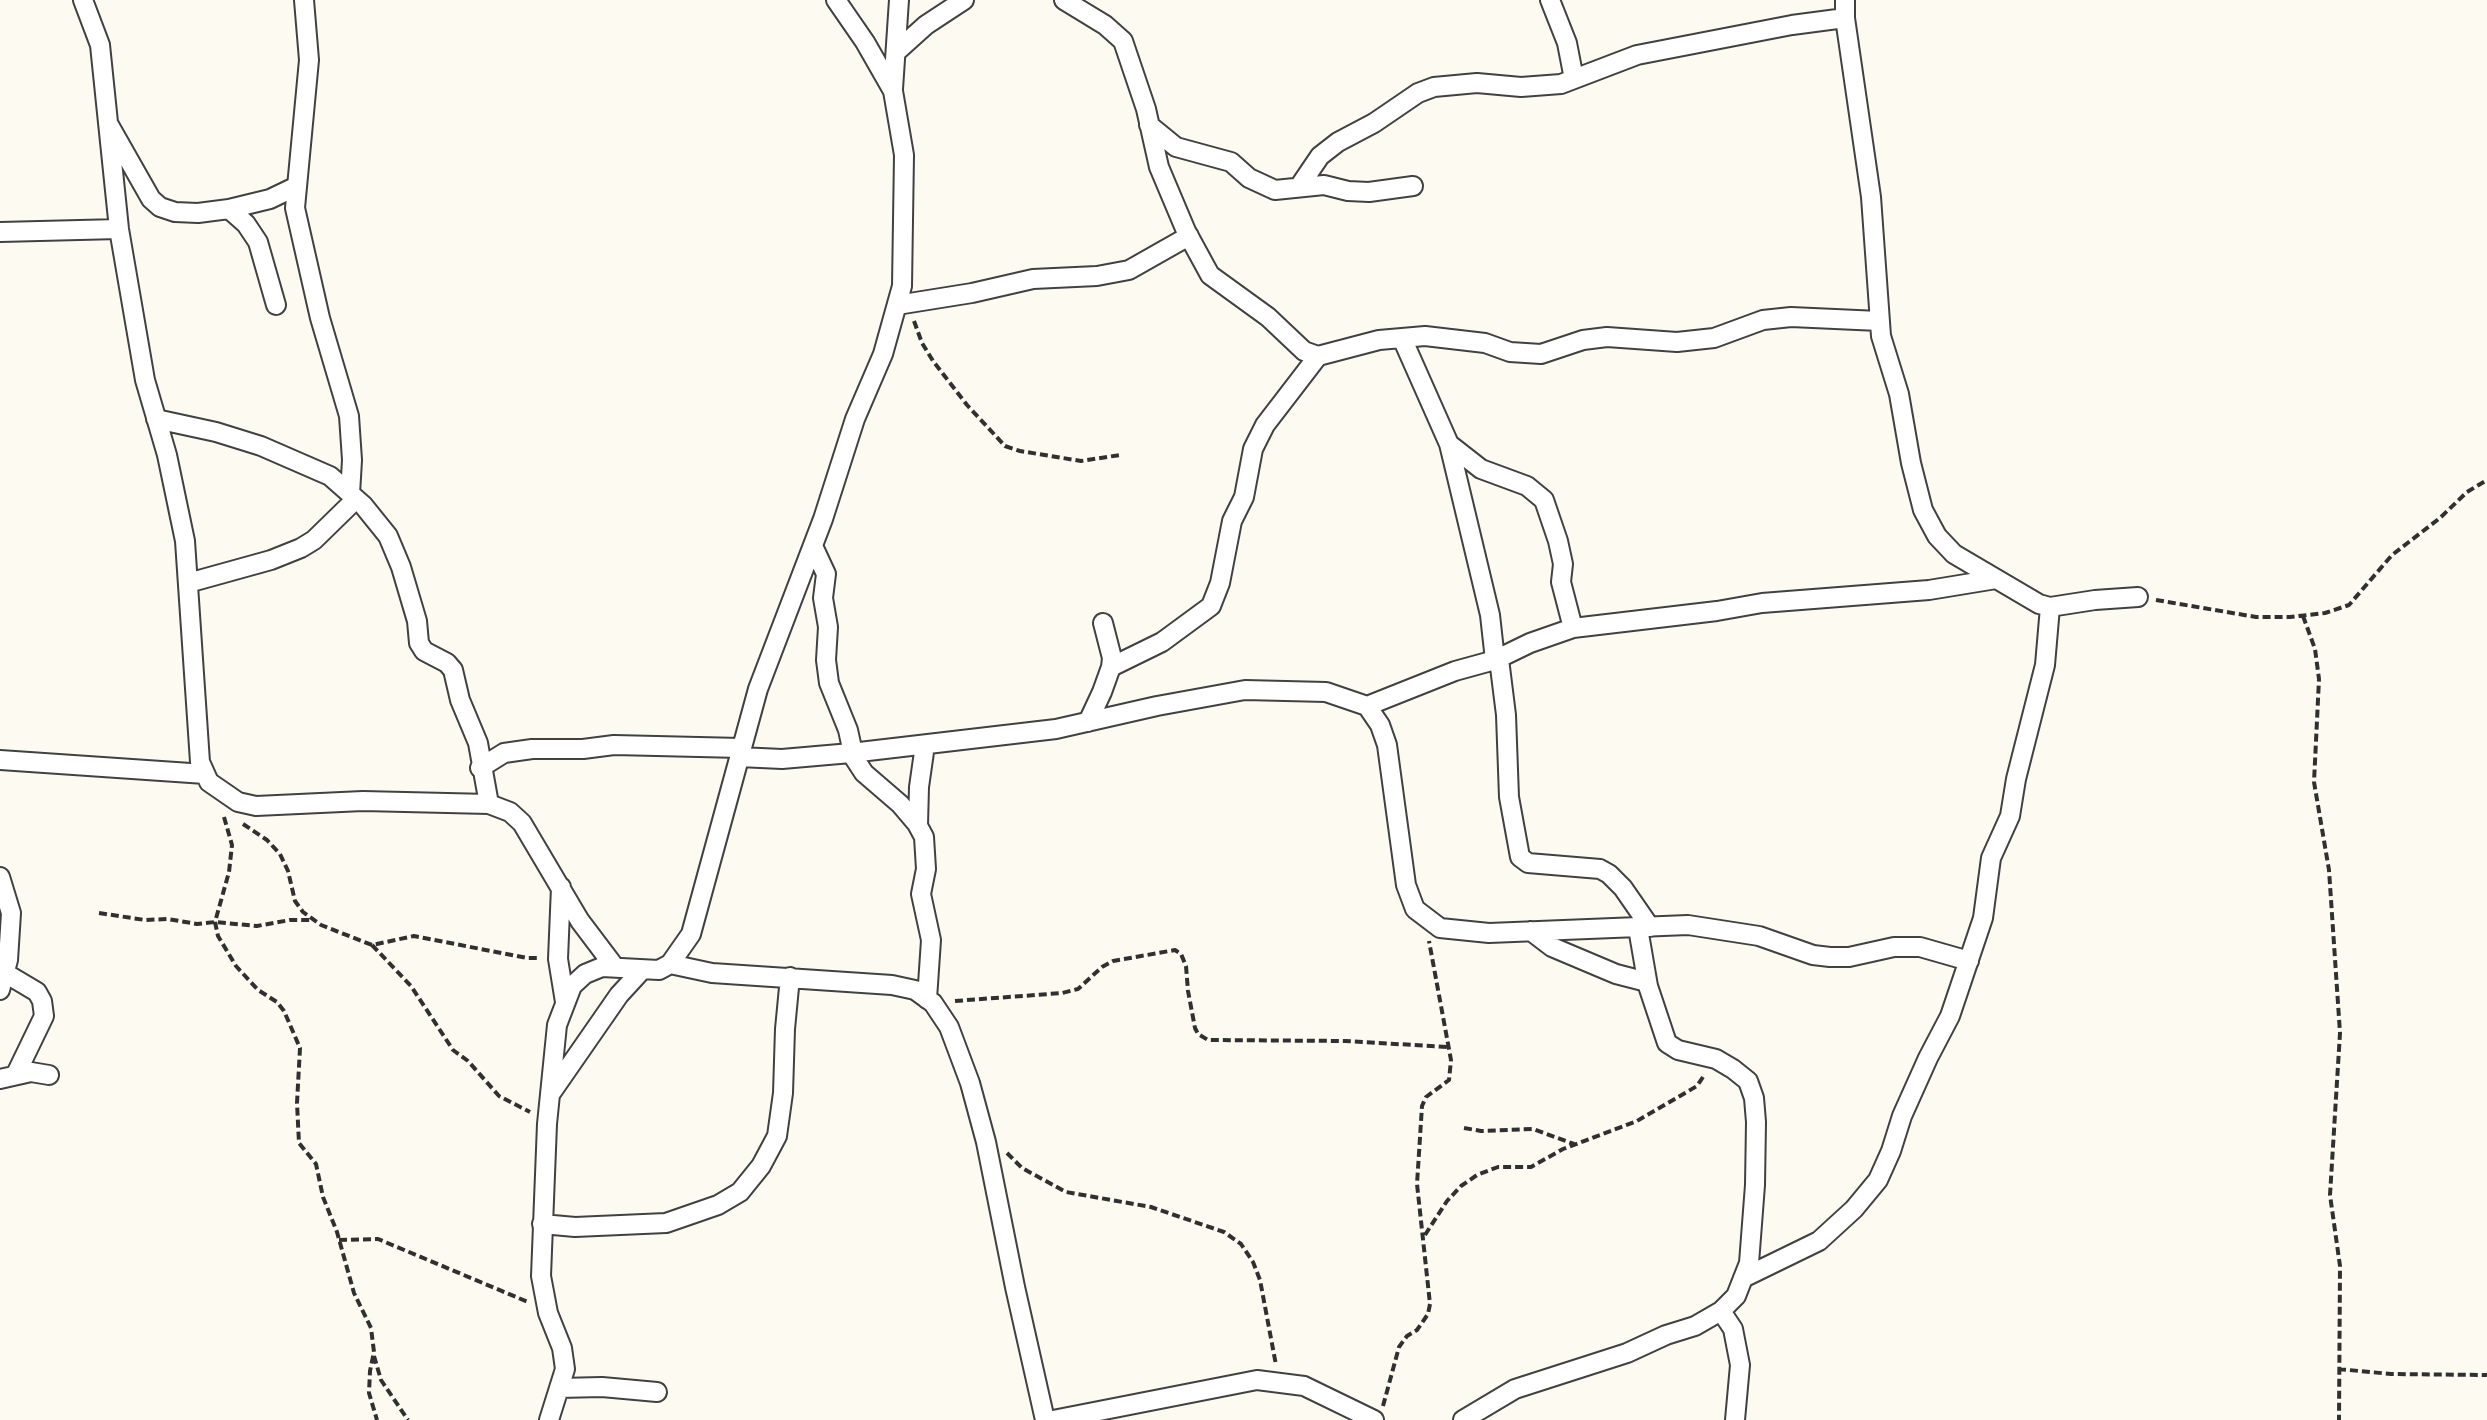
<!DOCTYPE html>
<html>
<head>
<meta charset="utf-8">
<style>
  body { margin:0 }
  canvas { display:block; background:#fdfbf1 }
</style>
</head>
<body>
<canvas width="2487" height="1420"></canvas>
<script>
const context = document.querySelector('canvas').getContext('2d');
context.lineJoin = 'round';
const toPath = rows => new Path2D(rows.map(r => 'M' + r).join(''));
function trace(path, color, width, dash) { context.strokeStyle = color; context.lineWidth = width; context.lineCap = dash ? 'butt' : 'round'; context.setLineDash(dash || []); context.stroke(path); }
const minor = toPath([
  [83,0,100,45,119,229,145,380,167,455,185,541,200,762,209,782,238,802,256,806,363,801,489,804,510,812,522,823,580,921,614,966],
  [304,0,309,60,295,208,320,318,349,416,352,460,350,494],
  [1064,0,1105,25,1123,41,1146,109,1159,167,1186,231,1210,275,1268,317,1304,351,1318,356,1379,340,1425,336,1485,343,1510,352,1541,354,1583,340,1607,337,1677,342,1714,338,1763,320,1791,317,1879,321],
  [1550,0,1567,43,1574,79],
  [1845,0,1845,18,1871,197,1881,336,1899,394,1911,463,1923,510,1937,536,1954,554,2039,604,2050,607,2095,600,2138,597],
  [896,52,926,25,964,0],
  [893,89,899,0],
  [109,125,151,199,160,207,175,212,198,213,229,209,270,199,297,186],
  [1149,125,1176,147,1231,162,1249,178,1275,190,1324,185,1348,191,1369,192,1413,186],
  [1299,187,1320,156,1338,142,1374,123,1418,93,1434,87,1477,83,1521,87,1561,84,1637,55,1792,25,1845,18],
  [229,209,246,224,258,242,276,305],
  [0,232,119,229],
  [897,305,972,293,1033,279,1097,276,1129,270,1189,236],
  [1402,338,1449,444,1490,615,1495,660],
  [156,419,216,432,261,446,330,476,363,505,388,536,401,567,417,621,419,643,424,651,447,663,453,670,460,700,478,743,489,804],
  [1449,444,1481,469,1527,486,1544,500,1558,541,1563,564,1561,582,1573,628],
  [813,546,826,574,823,598,828,627,826,660,829,683,848,730,853,753],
  [188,583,271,560,301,548,314,540,356,499],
  [1499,659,1506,715,1509,797,1520,857,1528,863,1600,869,1609,874,1623,888,1650,927],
  [1111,667,1162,642,1211,606,1220,583,1232,521,1244,497,1253,449,1265,425,1318,356],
  [1367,706,1455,671,1495,660,1530,643,1573,628,1717,611,1762,603,1929,590,1996,579],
  [1088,722,1102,692,1111,667,1112,658,1103,623],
  [851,753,864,773,900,804,917,824,924,837,926,869,921,894,931,940,927,999],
  [739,757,782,759,851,753,1056,729,1157,706,1245,690,1326,692,1367,706,1380,725,1387,745,1406,885,1415,909,1440,928,1489,933,1688,925,1759,936,1813,955,1830,957,1849,957,1894,947,1920,947,1969,961],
  [0,760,205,774],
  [480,768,504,753,532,749,583,749,614,745,741,748],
  [918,825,919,787,925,745],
  [0,877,11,913,8,960,0,990],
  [561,887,558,959,565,1002],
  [1531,931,1552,947,1616,974,1647,982],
  [670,964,712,973,892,985,915,990,933,1003,949,1027,970,1083,986,1142,1015,1287,1045,1420],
  [5,973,37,992,42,1001,44,1016,16,1074],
  [0,1079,31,1072,49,1075],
  [551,1093,619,995,642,970],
  [542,1224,575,1227,666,1223,718,1205,740,1192,761,1166,777,1136,783,1093,785,1029,790,977],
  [1743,1278,1819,1241,1854,1209,1878,1180,1891,1151,1902,1116,1928,1058,1950,1016,1983,918,1991,858,2010,816,2016,779,2045,665,2050,607],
  [1721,1311,1733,1329,1740,1365,1735,1420],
  [559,1388,602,1387,657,1392],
  [549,1420,565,1369,562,1348,548,1313,541,1276,547,1124,557,1025,572,986,585,974,602,967,659,970,670,964,691,934,758,689,823,519,855,419,883,354,902,286,904,155,893,91,865,42,836,0],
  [1053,1420,1257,1380,1304,1386,1374,1420],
  [1463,1420,1515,1389,1627,1353,1666,1335,1695,1326,1721,1311,1736,1296,1749,1263,1755,1185,1756,1122,1754,1098,1748,1081,1733,1069,1716,1059,1678,1050,1667,1043,1648,986,1638,928]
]);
trace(minor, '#414141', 22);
trace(toPath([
  [914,321,922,343,933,361,967,405,1005,446,1020,451,1081,461,1120,455],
  [2156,600,2256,617,2290,617,2325,613,2349,605,2392,555,2440,518,2467,492,2487,480],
  [2303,616,2315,649,2319,679,2314,782,2329,870,2340,1033,2330,1195,2340,1266,2339,1420],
  [224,817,232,845,229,872,215,922,218,936,236,966,258,990,277,1002,284,1011,300,1048,297,1103,299,1143,316,1164,323,1197,337,1232,354,1293,371,1328,374,1352,370,1371,369,1393,377,1420],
  [243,824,267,840,280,854,288,871,295,901,303,912,321,925,372,945,414,936,527,958,540,958],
  [99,913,145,920,168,919,197,924,215,922,257,926,290,920,313,920],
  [372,945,411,986,453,1050,468,1061,499,1096,530,1112],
  [955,1001,1062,993,1078,989,1102,967,1113,961,1175,950,1181,954,1186,966,1188,991,1195,1028,1198,1034,1208,1040,1345,1041,1448,1047],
  [1464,1128,1481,1131,1533,1129,1574,1144],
  [1007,1153,1022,1168,1066,1192,1151,1207,1224,1232,1241,1244,1253,1262,1260,1280,1276,1365],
  [1425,1235,1447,1201,1461,1186,1477,1175,1498,1167,1531,1167,1563,1149,1637,1121,1697,1086,1705,1074],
  [339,1240,378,1239,528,1302],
  [374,1356,381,1380,408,1420],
  [2338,1369,2391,1374,2487,1375],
  [1383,1406,1399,1347,1407,1336,1417,1330,1428,1314,1430,1304,1417,1184,1422,1106,1426,1097,1449,1080,1451,1060,1429,941]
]), '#303030', 4, [8, 4]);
trace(minor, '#fff', 18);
</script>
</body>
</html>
